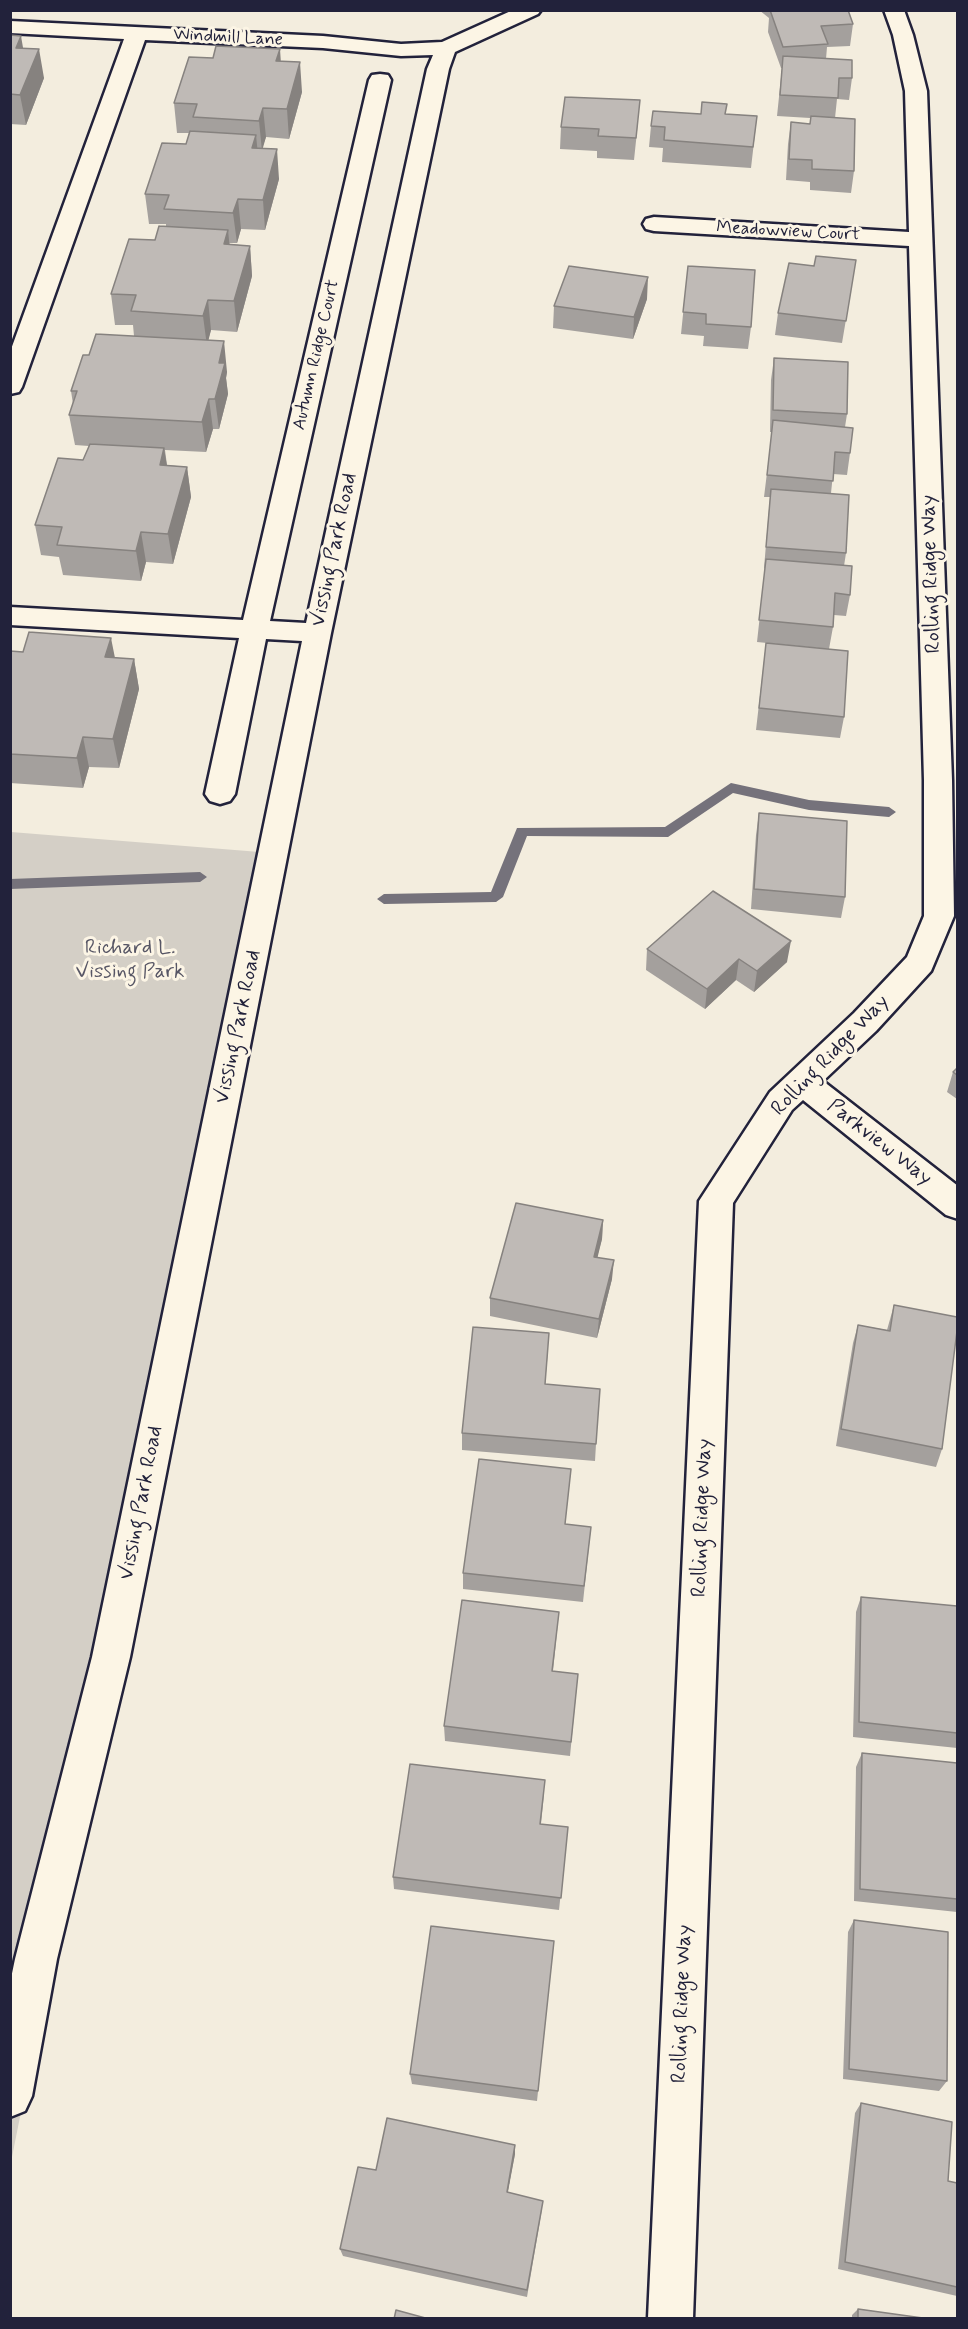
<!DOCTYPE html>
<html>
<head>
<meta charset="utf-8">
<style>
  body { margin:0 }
  #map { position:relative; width:968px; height:2329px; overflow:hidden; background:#f3edde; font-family:Mynerve,sans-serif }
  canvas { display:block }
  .frame { position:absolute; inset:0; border:12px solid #22223b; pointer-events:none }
</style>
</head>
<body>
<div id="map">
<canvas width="968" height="2329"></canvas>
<div class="frame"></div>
</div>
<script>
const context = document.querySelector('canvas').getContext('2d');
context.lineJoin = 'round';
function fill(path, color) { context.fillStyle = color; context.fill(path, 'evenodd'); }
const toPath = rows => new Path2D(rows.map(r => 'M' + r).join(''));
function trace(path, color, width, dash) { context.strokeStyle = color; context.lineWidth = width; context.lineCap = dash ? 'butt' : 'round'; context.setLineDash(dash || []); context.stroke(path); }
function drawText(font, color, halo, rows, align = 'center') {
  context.font = font + ' Mynerve,sans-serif'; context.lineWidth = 6; context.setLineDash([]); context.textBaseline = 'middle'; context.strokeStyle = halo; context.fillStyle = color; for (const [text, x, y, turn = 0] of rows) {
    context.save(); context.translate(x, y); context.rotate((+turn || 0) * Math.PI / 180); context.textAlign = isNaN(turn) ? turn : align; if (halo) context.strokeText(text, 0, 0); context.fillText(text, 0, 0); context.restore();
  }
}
fill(toPath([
  [11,832,272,853,11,2162]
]), '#d4cfc6');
fill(toPath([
  [731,783,809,800,889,807,896,812,889,817,809,810,733,793,668,837,527,836,503,897,496,902,384,904,377,899,384,894,491,892,517,828,665,827,731,783],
  [200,872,207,877,200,882,10,889,10,879,200,872]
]), '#75727b');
const minor = toPath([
  [513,10,541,10,538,14,455,52,449,69,331,633,130,1657,57,1959,32,2096,25,2111,10,2117,10,1983,15,1959,92,1657,302,641,266,639,235,794,230,801,220,804,210,801,205,794,239,638,10,625,10,607,243,620,369,80,372,75,380,74,388,75,391,80,270,621,306,623,427,69,433,55,401,56,323,48,145,40,22,387,19,392,10,394,10,352,124,39,10,33,10,21,323,36,401,44,442,42,513,10],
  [884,10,904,10,913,35,927,91,952,780,954,916,931,971,876,1031,823,1081,958,1186,958,1219,946,1215,803,1100,792,1110,733,1203,693,2318,648,2318,699,1201,770,1092,854,1013,907,957,924,916,924,780,909,246,654,231,646,229,643,224,646,219,654,217,909,232,905,91,893,35,884,10]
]);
trace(minor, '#22223b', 5);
fill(minor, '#fcf5e5');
fill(toPath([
  [759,10,848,10,853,24,850,46,827,47,826,59,852,78,849,100,837,99,835,118,854,171,851,193,810,190,810,182,786,180,788,144,791,122,810,124,810,118,777,116,782,68,781,68,768,32,769,18],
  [10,35,23,48,44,78,26,125,10,124],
  [281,61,302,92,289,139,266,137,262,148,279,179,265,230,241,229,237,243,229,243,230,244,250,246,252,276,237,332,211,330,208,340,227,372,226,378,228,394,219,429,213,429,206,452,165,450,167,465,187,467,191,497,173,564,146,562,141,581,63,575,59,557,41,555,35,525,83,460,89,446,75,445,69,415,73,404,71,391,89,355,134,336,133,325,115,325,111,294,166,226,166,224,149,224,145,194,186,144,189,133,177,133,174,103],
  [701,114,726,114,757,116,751,168,662,162,663,148,649,147,651,126],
  [638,122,634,160,597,158,597,151,560,149,561,127],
  [856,260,842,343,775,335,778,313,814,266],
  [688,266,751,327,748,349,703,346,704,336,681,334],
  [647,299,633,339,553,328,554,306],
  [774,358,847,414,845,427,850,453,847,475,833,474,831,493,846,553,844,566,850,595,846,616,834,615,833,627,829,649,757,642,765,569,764,568,770,497,764,497,772,432,770,432,771,380],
  [766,643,844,717,840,738,756,730],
  [10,651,134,659,139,689,119,768,89,767,83,788,10,783],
  [759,813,845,897,841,918,751,909,756,835],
  [647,949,787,962,754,992,736,980,705,1009,646,970],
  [957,1068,957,1099,947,1092,953,1072],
  [603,1220,602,1239,597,1257,612,1279,597,1338,490,1316,490,1298],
  [894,1305,942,1449,936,1467,836,1446,853,1343,858,1325,887,1330],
  [548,1351,545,1384,596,1444,595,1461,462,1450,462,1433],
  [571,1469,565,1525,591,1527,583,1602,463,1589,463,1573],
  [861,1597,957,1606,957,1748,853,1737,856,1612],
  [559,1612,553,1671,578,1674,570,1756,445,1741,444,1726],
  [862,1753,957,1763,957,1912,854,1901,856,1767],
  [544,1794,541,1824,568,1827,559,1910,394,1889,393,1877],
  [854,1920,947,2081,939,2091,843,2079,848,1932],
  [554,1941,537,2101,412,2084,410,2074],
  [861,2103,948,2181,957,2183,957,2296,838,2269,855,2113],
  [515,2154,508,2192,542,2209,527,2297,343,2256,340,2249,376,2170],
  [858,2309,930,2319,852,2319,852,2315]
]), '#a4a09d');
fill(toPath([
  [21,36,26,65,16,48],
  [39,49,44,78,26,125,20,95],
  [280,49,282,79,276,61],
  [300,62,302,92,289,139,287,109],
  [263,108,266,137,262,151,259,121],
  [256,135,259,165,252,148],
  [277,149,279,179,265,230,263,200],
  [238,199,241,229,237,243,233,213],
  [228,230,231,260,224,244],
  [250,246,252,276,237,332,234,301],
  [648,277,647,299,633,339,634,317],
  [208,300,211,330,207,346,203,316],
  [224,341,227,372,226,378,228,394,219,429,215,399,219,363],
  [209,399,213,429,206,452,202,422],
  [164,448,169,478,160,465],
  [187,467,191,497,173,564,168,534],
  [141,532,146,562,141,581,136,551],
  [111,638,117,668,105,657],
  [134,659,139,689,119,768,113,739],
  [83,737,89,767,83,788,77,758],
  [791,941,787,962,754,992,757,971],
  [739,959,736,980,705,1009,707,989],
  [603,1220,602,1239,593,1276,594,1257],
  [614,1260,612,1279,597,1338,599,1319],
  [515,2145,515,2154,506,2200,507,2192]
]), '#86827f');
const building = toPath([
  [770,10,848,10,853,24,821,26,828,44,783,47,770,10],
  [10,35,21,36,16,48,39,49,20,95,10,94,10,35],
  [216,46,280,49,276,61,300,62,287,109,263,108,259,121,193,117,197,104,174,103,189,57,213,58,216,46],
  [783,56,852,60,852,78,839,78,838,98,780,95,783,56],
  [565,97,640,100,636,138,598,136,599,129,561,127,565,97],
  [702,102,727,104,725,114,757,116,753,147,664,140,665,127,651,126,653,111,701,114,702,102],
  [811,116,855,119,854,171,812,169,812,160,789,159,791,122,810,124,811,116],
  [190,131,256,135,252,148,277,149,263,200,238,199,233,213,164,209,169,195,145,194,162,143,186,144,190,131],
  [159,226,228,230,224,244,250,246,234,301,208,300,203,316,131,311,136,295,111,294,129,239,155,240,159,226],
  [816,256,856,260,846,321,778,313,789,263,814,266,816,256],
  [569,266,648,277,634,317,554,306,569,266],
  [688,266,755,270,751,327,706,324,706,314,683,312,688,266],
  [96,334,224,341,219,363,225,363,215,399,209,399,202,422,69,415,77,391,71,391,83,355,89,355,96,334],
  [774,358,848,362,847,414,773,410,774,358],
  [773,420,853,428,850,453,835,452,833,481,767,475,773,420],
  [90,444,164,448,160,465,187,467,168,534,141,532,136,551,57,545,62,527,35,525,58,458,83,460,90,444],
  [771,489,849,495,846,553,766,547,771,489],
  [766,559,852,566,850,595,835,593,833,627,759,620,766,559],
  [29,632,111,638,105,657,134,659,113,739,83,737,77,758,10,754,10,651,23,652,29,632],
  [766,643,848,651,844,717,759,708,766,643],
  [759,813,847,821,845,897,754,889,759,813],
  [713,891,791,941,757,971,739,959,707,989,647,949,713,891],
  [957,1068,957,1075,953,1072,957,1068],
  [516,1203,603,1220,594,1257,614,1260,599,1319,490,1298,516,1203],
  [894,1305,957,1317,957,1331,942,1449,841,1429,858,1325,890,1331,894,1305],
  [473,1327,549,1333,545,1384,600,1389,596,1444,462,1433,473,1327],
  [479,1459,571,1469,565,1524,591,1527,584,1586,463,1573,479,1459],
  [861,1597,957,1606,957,1733,859,1722,861,1597],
  [462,1600,559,1612,552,1671,578,1674,571,1742,444,1726,462,1600],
  [862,1753,957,1763,957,1899,860,1889,862,1753],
  [410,1764,545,1780,540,1824,568,1827,561,1898,393,1877,410,1764],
  [854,1920,948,1932,947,2081,849,2069,854,1920],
  [431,1926,554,1941,538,2091,410,2074,431,1926],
  [861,2103,952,2122,948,2181,957,2183,957,2287,845,2262,861,2103],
  [387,2118,515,2145,507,2192,543,2201,527,2290,340,2249,358,2167,376,2170,387,2118],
  [858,2309,930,2319,858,2319,858,2309],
  [396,2310,429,2319,394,2319,396,2310]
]);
fill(building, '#bfbab6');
trace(building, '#86827f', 1.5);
drawText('18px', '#22223b', '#fcf5e5', [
  ["Windmill Lane",228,38,3],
  ["Meadowview Court",788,232,3],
  ["Autumn Ridge Court",317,355,-77]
]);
drawText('21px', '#22223b', '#fcf5e5', [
  ["Vissing Park Road",335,550,-78],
  ["Rolling Ridge Way",932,574,-92],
  ["Vissing Park Road",239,1027,-78],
  ["Rolling Ridge Way",831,1056,-46],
  ["Parkview Way",879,1143,38],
  ["Vissing Park Road",142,1503,-79],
  ["Rolling Ridge Way",703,1518,-88],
  ["Rolling Ridge Way",683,2004,-88]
]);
drawText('21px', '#575665', '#fcf5e5', [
  ["Richard L.",130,949],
  ["Vissing Park",130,973]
]);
</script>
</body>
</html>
